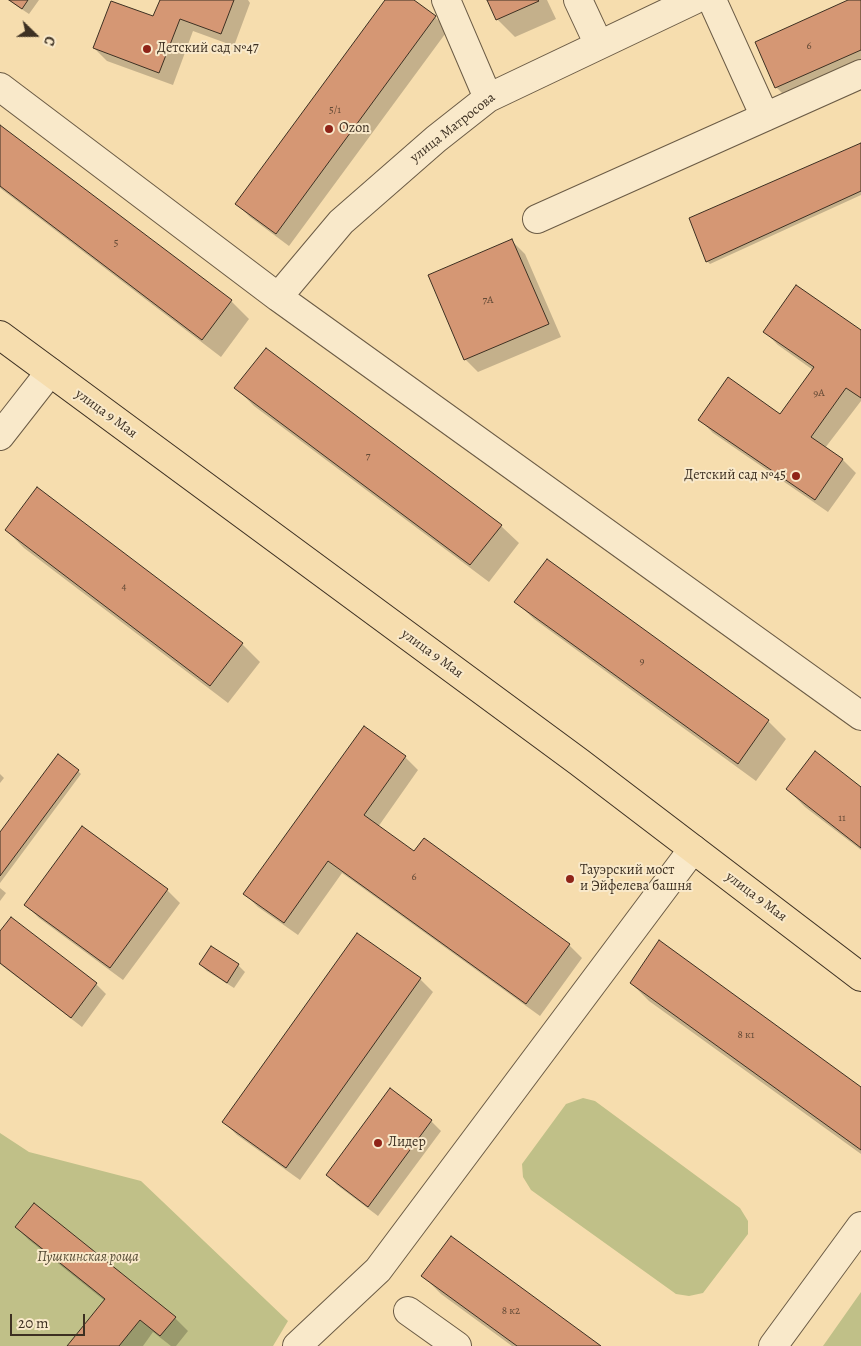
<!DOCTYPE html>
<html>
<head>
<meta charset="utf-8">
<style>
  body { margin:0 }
  #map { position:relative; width:861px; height:1346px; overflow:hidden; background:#f6ddae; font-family:Alegreya,serif }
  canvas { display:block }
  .north { position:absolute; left:10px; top:10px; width:50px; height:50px; -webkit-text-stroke:4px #f9e9ca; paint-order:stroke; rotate:112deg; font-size:14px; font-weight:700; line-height:20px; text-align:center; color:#3d3022 }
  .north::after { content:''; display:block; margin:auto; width:18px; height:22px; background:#3d3022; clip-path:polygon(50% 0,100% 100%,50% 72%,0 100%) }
  .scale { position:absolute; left:10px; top:1314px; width:75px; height:22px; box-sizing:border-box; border:2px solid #3d3022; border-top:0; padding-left:6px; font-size:15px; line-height:18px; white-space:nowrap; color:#3d3022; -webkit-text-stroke:4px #f9e9ca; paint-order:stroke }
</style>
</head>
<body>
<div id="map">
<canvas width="861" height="1346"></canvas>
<div class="north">С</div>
<div class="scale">20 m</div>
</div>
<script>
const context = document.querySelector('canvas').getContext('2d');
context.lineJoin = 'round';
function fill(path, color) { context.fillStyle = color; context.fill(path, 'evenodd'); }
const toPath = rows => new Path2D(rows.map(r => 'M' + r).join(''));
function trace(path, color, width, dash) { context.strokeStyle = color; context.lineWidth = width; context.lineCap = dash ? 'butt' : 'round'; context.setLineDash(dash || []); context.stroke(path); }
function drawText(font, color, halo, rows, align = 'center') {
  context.font = font + ' Alegreya,serif'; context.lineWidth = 4; context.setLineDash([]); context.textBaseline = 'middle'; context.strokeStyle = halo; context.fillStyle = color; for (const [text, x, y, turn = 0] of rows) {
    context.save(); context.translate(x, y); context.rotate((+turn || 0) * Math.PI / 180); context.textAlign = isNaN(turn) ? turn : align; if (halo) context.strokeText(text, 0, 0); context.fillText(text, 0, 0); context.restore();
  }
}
fill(toPath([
  [583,1098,595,1101,740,1208,748,1221,748,1234,703,1293,689,1296,676,1294,531,1190,523,1177,522,1164,566,1104],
  [0,1133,29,1152,141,1181,288,1321,273,1346,0,1346],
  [861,1292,861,1346,823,1346]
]), '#c0c088');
fill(toPath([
  [8,0,39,0,29,14],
  [161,0,248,0,250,3,234,46,193,31,173,85,107,61,94,48,154,18],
  [386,0,412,0,435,17,448,30,289,246,250,217,237,204],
  [489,0,547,0,556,19,515,37,497,19],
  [851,0,861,0,861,75,794,105,776,87],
  [0,126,231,301,249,319,221,357,0,188],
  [861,144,861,195,710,264,707,261],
  [512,241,525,254,561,337,478,372,465,359],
  [861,331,861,401,825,448,843,460,856,473,828,512,713,433,700,420,780,415,813,370,778,345,765,332],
  [236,388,501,526,519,543,489,582,254,406],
  [6,530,242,644,260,662,228,703,24,548],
  [548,560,768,721,786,739,756,781,534,619,516,602],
  [364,727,405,757,418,770,378,827,414,853,569,945,582,958,540,1016,342,873,298,935,258,907,245,894],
  [78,771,81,774,0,883,0,834],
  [0,774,4,778,0,783],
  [787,789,861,789,861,850,805,807],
  [0,888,6,893,0,901],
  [167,890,180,903,123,980,39,918,26,905],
  [0,934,96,984,106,994,82,1027,0,964],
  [200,964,238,965,245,972,234,988,207,971],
  [420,979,433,992,300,1180,237,1135,224,1122],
  [631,983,861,1089,861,1154,649,1001],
  [431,1121,441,1131,378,1216,337,1185,327,1175],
  [16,1227,175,1318,188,1331,176,1346,171,1346,153,1332,143,1346,69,1346,105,1301,29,1240],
  [423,1276,599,1346,512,1346,441,1294]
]), '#0003');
const building = toPath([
  [9,0,28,0,22,9,9,0],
  [160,0,234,0,221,34,180,19,159,73,93,48,111,1,153,16,160,0],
  [385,0,414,0,436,16,276,234,235,204,385,0],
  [487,0,538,0,539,1,496,20,487,0],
  [848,0,861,0,861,50,775,88,755,42,848,0],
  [0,125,232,300,202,340,0,186,0,125],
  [861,143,861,191,706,262,689,218,861,143],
  [512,239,549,324,464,360,428,275,512,239],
  [796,285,861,330,861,398,846,388,811,437,843,459,815,500,698,420,728,377,780,414,814,367,763,332,796,285],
  [266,348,502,525,470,565,234,388,266,348],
  [37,487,243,643,210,686,5,530,37,487],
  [547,559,769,720,738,764,514,602,547,559],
  [364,726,406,756,364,815,414,851,424,838,570,944,526,1004,328,861,284,923,243,894,364,726],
  [815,751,861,787,861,848,786,789,815,751],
  [58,754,79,770,0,876,0,832,58,754],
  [82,826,168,889,110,968,24,905,82,826],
  [11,917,97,983,71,1018,0,963,0,931,11,917],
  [357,933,421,978,286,1168,222,1122,357,933],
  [659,940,861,1087,861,1150,630,983,659,940],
  [211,946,239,964,227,983,199,964,211,946],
  [390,1088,432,1120,368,1207,326,1175,390,1088],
  [34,1203,176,1317,160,1336,140,1320,119,1346,67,1346,105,1299,15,1227,34,1203],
  [451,1236,601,1346,517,1346,421,1276,451,1236]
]);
fill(building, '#d59774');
trace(building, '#3d3022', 1);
const minor = toPath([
  [446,0,488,98],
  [578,0,599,45],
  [712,0,765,117],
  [0,87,278,297,861,716],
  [537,219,861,74],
  [278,297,341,222,436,139,488,98,694,0],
  [0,436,50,372],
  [408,1311,457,1346],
  [297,1346,378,1270,693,849],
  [773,1346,861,1226]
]);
const major = toPath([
  [0,335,579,762,861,977]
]);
trace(minor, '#6b5b45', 30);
trace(major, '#3d3022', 30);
trace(minor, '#f9e9ca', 28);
trace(major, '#f6ddae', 28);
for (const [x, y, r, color] of [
  [147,49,5,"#8f2418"],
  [329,129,5,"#8f2418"],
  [796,476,5,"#8f2418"],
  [570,879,5,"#8f2418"],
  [378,1143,5,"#8f2418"]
]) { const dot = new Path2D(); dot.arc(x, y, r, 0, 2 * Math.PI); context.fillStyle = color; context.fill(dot); trace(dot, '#f9e9ca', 2); }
drawText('11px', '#634a36', null, [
  ["6",809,46],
  ["5/1",335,110],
  ["5",116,243],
  ["7А",488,300],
  ["9А",819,393],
  ["7",368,456],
  ["4",124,587],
  ["9",642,661],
  ["11",842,818],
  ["6",414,877],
  ["8 к1",746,1035],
  ["8 к2",511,1311]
]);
drawText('14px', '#3d3022', '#f9e9ca', [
  ["Детский сад №47",157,49],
  ["Ozon",339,129],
  ["Детский сад №45",786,476,"right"],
  ["Тауэрский мост",580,871],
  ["и Эйфелева башня",580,887],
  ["Лидер",388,1143]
], 'left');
drawText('14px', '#3d3022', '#f9e9ca', [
  ["улица Матросова",453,128,-38],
  ["улица 9 Мая",106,414,36],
  ["улица 9 Мая",432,654,36],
  ["улица 9 Мая",756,897,37]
]);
drawText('italic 14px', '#574d36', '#f9e9ca', [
  ["Пушкинская роща",88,1258]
]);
</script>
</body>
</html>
